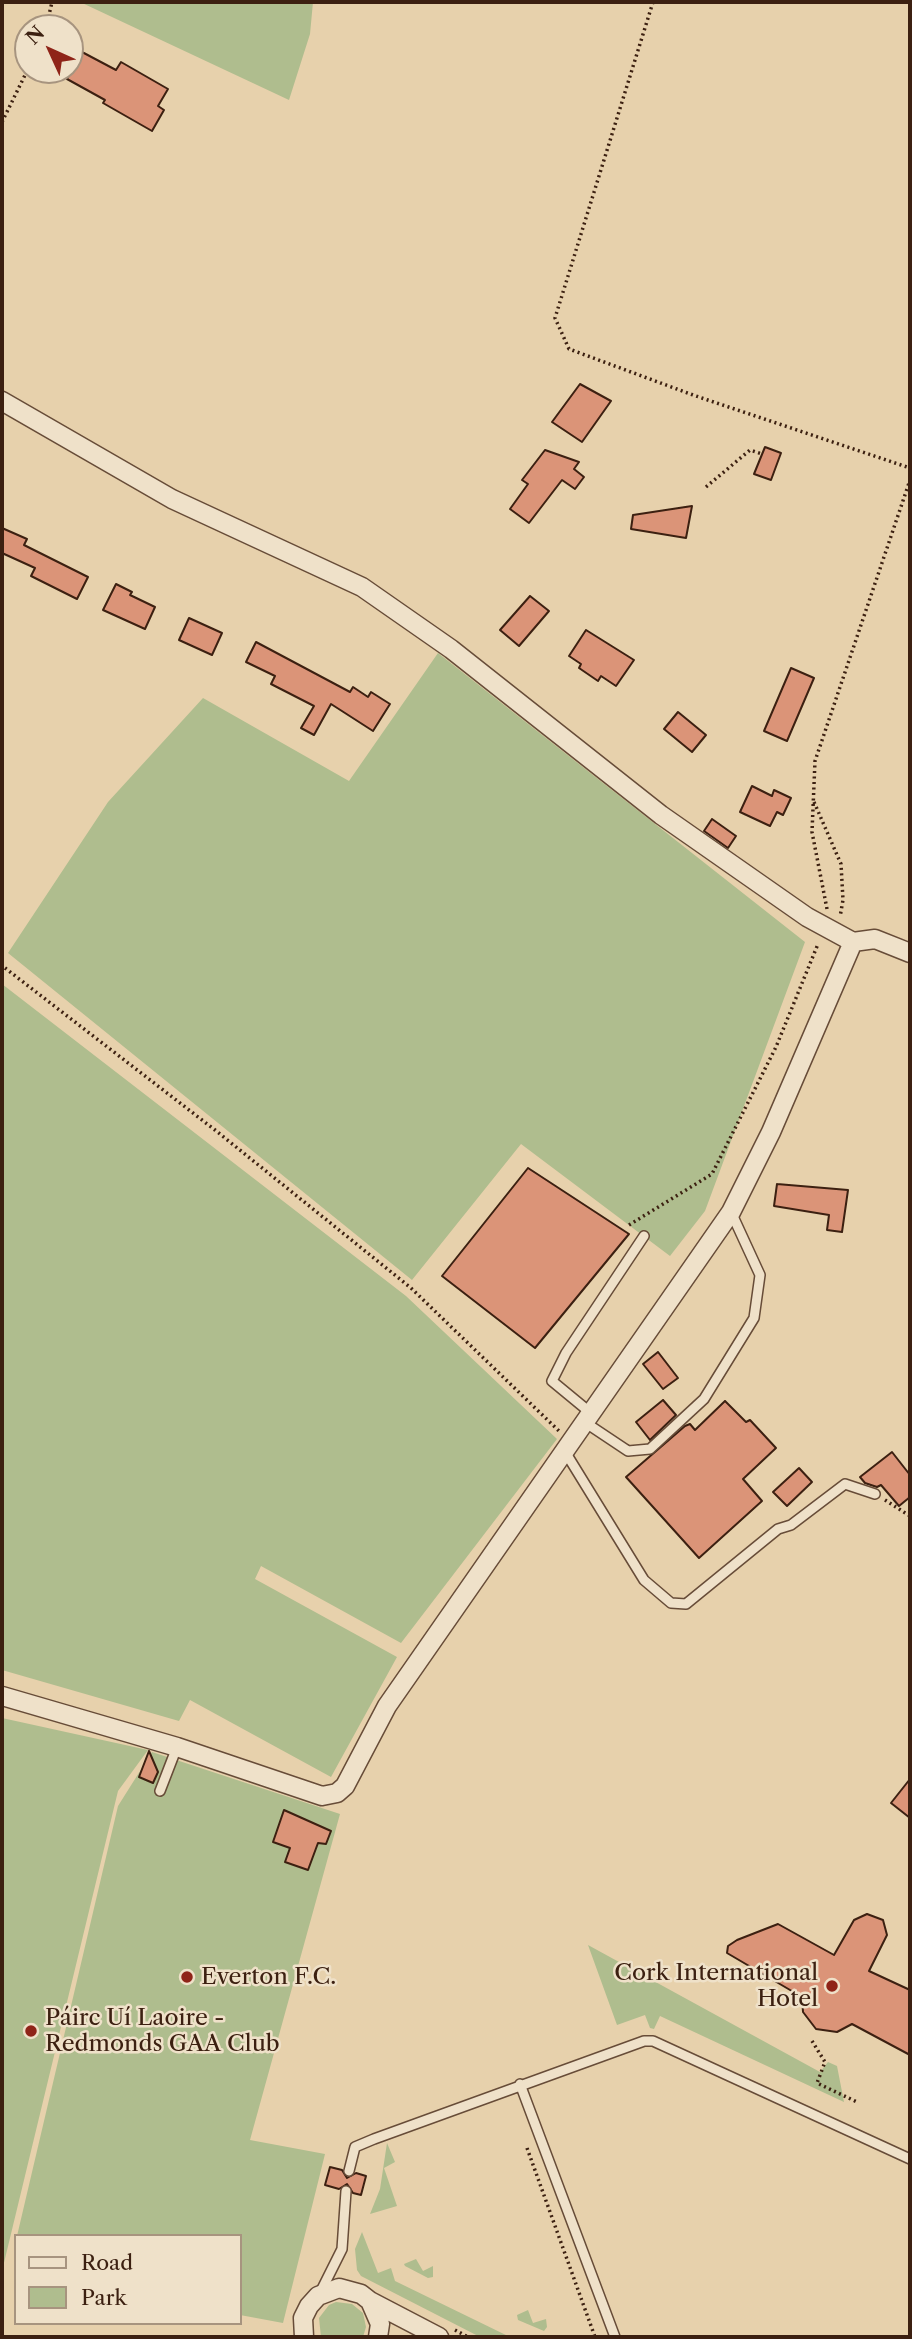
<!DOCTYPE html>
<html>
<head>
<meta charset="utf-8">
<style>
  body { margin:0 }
  #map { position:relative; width:912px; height:2339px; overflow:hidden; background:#e7d1ac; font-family:"Libre Caslon Text",serif }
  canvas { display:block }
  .frame { position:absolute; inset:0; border:4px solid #3c2011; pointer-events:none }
  .legend { position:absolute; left:14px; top:2234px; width:228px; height:91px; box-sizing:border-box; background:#efe1c9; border:2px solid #a7947f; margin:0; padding:9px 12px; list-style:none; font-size:21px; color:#3c2011 }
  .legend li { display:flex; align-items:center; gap:14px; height:35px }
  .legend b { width:35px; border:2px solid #a7947f }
  .north { position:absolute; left:14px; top:14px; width:70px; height:70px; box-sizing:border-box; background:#efe1c9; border:2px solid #a7947f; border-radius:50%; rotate:315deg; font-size:19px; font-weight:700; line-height:28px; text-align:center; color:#3c2011 }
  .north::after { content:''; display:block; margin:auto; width:24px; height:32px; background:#8f2418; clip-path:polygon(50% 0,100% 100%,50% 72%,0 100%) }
</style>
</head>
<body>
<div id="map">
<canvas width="912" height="2339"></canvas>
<div class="frame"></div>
<ul class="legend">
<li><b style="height:9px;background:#efe1c9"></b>Road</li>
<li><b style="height:19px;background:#afbd8e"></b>Park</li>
</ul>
<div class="north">N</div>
</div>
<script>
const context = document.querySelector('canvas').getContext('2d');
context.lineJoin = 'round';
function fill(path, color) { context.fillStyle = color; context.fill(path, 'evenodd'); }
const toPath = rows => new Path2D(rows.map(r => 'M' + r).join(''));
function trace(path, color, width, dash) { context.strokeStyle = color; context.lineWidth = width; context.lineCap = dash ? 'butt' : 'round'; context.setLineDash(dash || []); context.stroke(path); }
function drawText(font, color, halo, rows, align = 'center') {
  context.font = font + ' "Libre Caslon Text",serif'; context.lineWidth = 5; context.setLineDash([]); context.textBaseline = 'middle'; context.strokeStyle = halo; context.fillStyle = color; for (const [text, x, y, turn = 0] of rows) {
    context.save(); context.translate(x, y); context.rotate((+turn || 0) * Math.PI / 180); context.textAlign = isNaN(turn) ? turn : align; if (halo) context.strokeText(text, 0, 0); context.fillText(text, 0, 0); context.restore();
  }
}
fill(toPath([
  [80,2,313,2,310,34,289,100],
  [438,653,805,942,705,1211,670,1256,521,1144,412,1280,8,953,108,802,203,698,349,781],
  [2,984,406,1296,557,1439,401,1643,261,1566,255,1579,397,1657,331,1777,190,1700,179,1721,2,1670],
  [2,1718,148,1750,118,1791,2,2271],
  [152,1752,340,1814,250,2140,325,2154,283,2323,240,2315,240,2236,17,2236,118,1806],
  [588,1945,820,2072,828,2062,837,2066,844,2102,660,2016,654,2029,650,2028,645,2015,617,2025],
  [387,2143,395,2162,384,2168,397,2206,370,2214,380,2189],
  [362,2232,378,2273,391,2268,395,2281,510,2337,480,2337,361,2276,357,2270,355,2249],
  [416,2259,423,2271,433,2266,433,2277,428,2278,405,2266,404,2264],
  [336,2302,352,2304,363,2313,366,2327,363,2337,321,2337,319,2318,329,2305],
  [528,2310,533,2323,546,2319,547,2327,544,2331,518,2320,517,2315]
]), '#afbd8e');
const building = toPath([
  [82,52,116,70,121,62,168,89,158,106,164,110,152,131,103,103,105,100,67,79,82,52],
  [580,384,611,401,582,442,552,422,580,384],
  [765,447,781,453,771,480,754,474,765,447],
  [545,450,579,462,574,469,584,477,575,489,562,480,529,523,510,509,528,484,522,480,545,450],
  [692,506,686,538,631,529,633,515,692,506],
  [2,528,27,539,24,545,88,577,77,599,31,576,35,568,2,553,2,528],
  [116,584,132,592,130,595,155,607,145,629,103,610,116,584],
  [530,596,549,611,519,646,500,630,530,596],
  [189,618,222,633,212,655,179,640,189,618],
  [586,630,634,660,616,686,601,676,598,681,579,668,581,664,569,656,586,630],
  [256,642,350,692,353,687,368,697,371,692,390,704,373,731,331,704,314,735,301,728,314,706,271,684,275,676,246,662,256,642],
  [791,668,814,678,787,741,764,731,791,668],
  [678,712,706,735,692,752,664,729,678,712],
  [752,786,772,796,774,790,791,798,783,815,777,812,770,826,740,812,752,786],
  [712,819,736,836,728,848,704,831,712,819],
  [528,1168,629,1234,535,1348,442,1276,528,1168],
  [777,1184,848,1190,842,1232,827,1230,829,1215,774,1206,777,1184],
  [658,1352,678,1378,663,1389,643,1364,658,1352],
  [663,1400,676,1415,650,1440,636,1422,663,1400],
  [725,1401,746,1422,750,1420,776,1448,743,1479,762,1501,699,1558,626,1477,685,1426,690,1424,695,1430,725,1401],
  [892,1452,910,1475,910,1497,899,1506,881,1485,877,1487,865,1483,860,1477,892,1452],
  [799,1468,812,1482,787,1506,773,1492,799,1468],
  [149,1751,158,1772,153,1783,139,1777,149,1751],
  [910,1779,910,1818,891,1803,910,1779],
  [284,1810,331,1831,326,1844,318,1843,308,1870,285,1862,290,1848,273,1842,284,1810],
  [867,1914,883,1920,887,1935,869,1971,910,1990,910,2055,852,2024,837,2032,816,2029,803,2012,802,1997,727,1953,728,1946,737,1940,778,1924,834,1955,854,1920,867,1914],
  [330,2167,342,2170,347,2178,356,2173,366,2176,361,2195,353,2193,347,2184,339,2189,325,2185,330,2167]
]);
fill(building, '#db9478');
trace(building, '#3c2011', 2);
const service = toPath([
  [592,1414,552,1381,566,1353,644,1236],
  [586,1423,628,1451,650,1449,704,1399,754,1318,760,1275,731,1212],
  [564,1450,644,1580,671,1603,686,1604,778,1529,791,1525,845,1484,875,1494],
  [160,1791,177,1747],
  [520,2084,615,2337],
  [349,2171,355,2147,374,2139,644,2041,653,2041,910,2159],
  [321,2291,342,2249,346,2191]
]);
const minor = toPath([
  [2,401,172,499,362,587,451,649,661,815,807,917,853,942],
  [853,942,875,939,910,953],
  [2,1696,177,1747,322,1796,337,1793,345,1786,387,1706,731,1212,771,1132,853,942],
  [370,2301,439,2337],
  [304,2337,303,2318,309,2306,318,2296,339,2288,361,2294,370,2301,380,2324,378,2337]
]);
trace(service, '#674c38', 12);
trace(minor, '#674c38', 21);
trace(toPath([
  [653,2,555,318,569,349,693,395,910,468],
  [46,28,52,2],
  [2,122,28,69],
  [706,487,750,450,762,454],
  [814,802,841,864,843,900,840,917],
  [827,909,812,832,815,761,910,480],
  [5,968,215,1130,411,1288,559,1431],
  [629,1225,712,1174,776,1047,818,944],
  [885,1500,910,1516],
  [812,2041,825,2062,817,2083,857,2102],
  [527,2148,595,2337],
  [455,2330,468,2337]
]), '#3c2011', 3.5, [2, 3.5]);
trace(service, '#efe1c9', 9);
trace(minor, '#efe1c9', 18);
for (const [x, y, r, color] of [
  [187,1977,7,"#8f2418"],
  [832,1986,7,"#8f2418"],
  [31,2031,7,"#8f2418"]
]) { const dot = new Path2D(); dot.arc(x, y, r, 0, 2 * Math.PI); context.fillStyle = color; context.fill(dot); trace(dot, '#efe1c9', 2.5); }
drawText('23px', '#3c2011', '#efe1c9', [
  ["Cork International",818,1973,"right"],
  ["Hotel",818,1999,"right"],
  ["Everton F.C.",201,1977],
  ["Páirc Uí Laoire -",45,2018],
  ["Redmonds GAA Club",45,2044]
], 'left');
</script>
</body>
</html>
